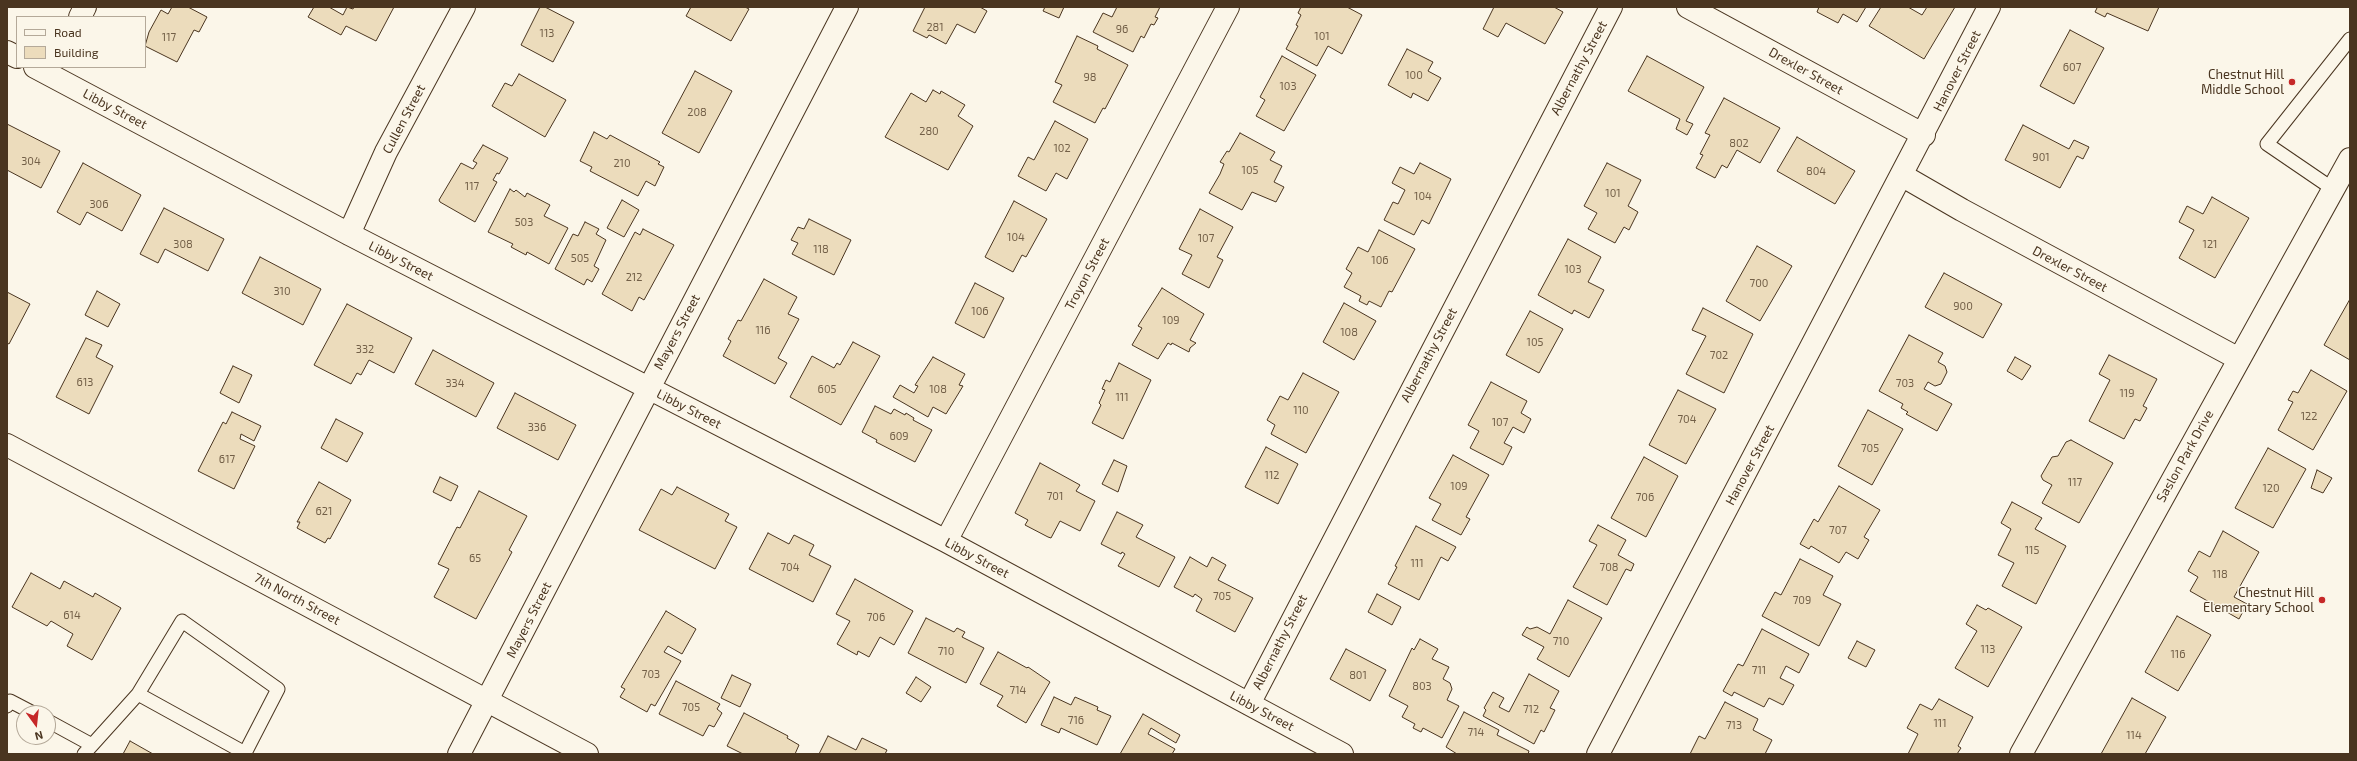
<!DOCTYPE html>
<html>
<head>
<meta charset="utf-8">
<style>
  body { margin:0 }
  #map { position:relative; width:2357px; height:761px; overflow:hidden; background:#fbf6e9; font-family:"Exo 2",sans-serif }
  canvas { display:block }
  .frame { position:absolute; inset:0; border:8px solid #4a3520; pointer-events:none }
  .legend { position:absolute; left:16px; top:16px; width:130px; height:52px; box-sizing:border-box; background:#fbf6e9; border:1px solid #b4a999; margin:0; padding:5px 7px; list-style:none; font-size:12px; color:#4a3520 }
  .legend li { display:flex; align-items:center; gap:8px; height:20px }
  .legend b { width:20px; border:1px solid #b4a999 }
  .north { position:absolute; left:16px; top:705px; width:40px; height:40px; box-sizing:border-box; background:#fbf6e9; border:1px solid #b4a999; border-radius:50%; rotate:165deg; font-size:11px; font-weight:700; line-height:16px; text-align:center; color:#4a3520 }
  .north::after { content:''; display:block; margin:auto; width:14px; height:18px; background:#c62828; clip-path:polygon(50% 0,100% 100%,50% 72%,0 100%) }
</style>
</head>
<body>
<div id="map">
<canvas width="2357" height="761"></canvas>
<div class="frame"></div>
<ul class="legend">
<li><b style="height:5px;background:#fbf6e9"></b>Road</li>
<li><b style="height:11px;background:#ecdcbc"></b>Building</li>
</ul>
<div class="north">N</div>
</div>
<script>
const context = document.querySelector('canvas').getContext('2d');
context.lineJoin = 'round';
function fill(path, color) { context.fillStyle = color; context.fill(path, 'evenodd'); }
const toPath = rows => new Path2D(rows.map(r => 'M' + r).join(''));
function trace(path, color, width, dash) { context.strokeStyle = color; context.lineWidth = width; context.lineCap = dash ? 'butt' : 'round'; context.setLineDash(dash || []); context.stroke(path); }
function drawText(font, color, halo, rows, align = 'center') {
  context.font = font + ' "Exo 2",sans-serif'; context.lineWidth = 3; context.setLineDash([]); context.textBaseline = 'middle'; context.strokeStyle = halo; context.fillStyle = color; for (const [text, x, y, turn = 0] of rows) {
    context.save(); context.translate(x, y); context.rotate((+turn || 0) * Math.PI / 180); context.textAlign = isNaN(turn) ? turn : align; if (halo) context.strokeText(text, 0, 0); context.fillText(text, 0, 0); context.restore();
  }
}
const building = toPath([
  [172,7,188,7,207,17,199,32,194,30,177,62,145,46,149,32,161,10,168,14,172,7],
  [314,7,329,7,343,15,347,7,353,9,354,7,394,7,376,41,346,26,341,35,308,17,314,7],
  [540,7,545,7,574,22,553,62,521,45,540,7],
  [691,7,745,7,749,9,731,41,686,16,691,7],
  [925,7,980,7,987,11,975,33,957,24,946,44,929,35,927,38,913,31,925,7],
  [1045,7,1064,7,1059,18,1043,11,1045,7],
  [1117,7,1160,7,1155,17,1158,18,1154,25,1151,24,1144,38,1141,36,1133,52,1093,32,1103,13,1112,17,1117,7],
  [1301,7,1347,7,1362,15,1342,54,1328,46,1317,66,1286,49,1298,26,1296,25,1301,15,1298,13,1301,7],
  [1494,7,1554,7,1563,12,1545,44,1506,23,1498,37,1483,29,1494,7],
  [1819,7,1866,7,1857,22,1843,14,1838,23,1817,12,1819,7],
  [1881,7,1908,7,1922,15,1927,7,1955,7,1924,59,1869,26,1881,7],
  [2095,7,2159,7,2148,31,2107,13,2105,17,2095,12,2097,8,2095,7],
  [2070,30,2104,48,2074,104,2040,86,2070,30],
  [1077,36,1098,46,1097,49,1128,65,1105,109,1103,108,1095,123,1053,102,1062,85,1055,82,1077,36],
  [1407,49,1433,62,1428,71,1441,78,1428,101,1413,93,1411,98,1388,85,1407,49],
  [1282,56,1316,75,1284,131,1256,116,1265,100,1260,97,1282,56],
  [1647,56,1704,87,1686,121,1693,124,1687,135,1676,129,1680,119,1628,91,1647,56],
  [695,71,732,91,699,153,662,133,695,71],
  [519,74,566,100,545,137,492,106,505,83,512,86,519,74],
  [933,90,940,94,941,91,965,105,958,116,973,126,948,170,885,137,911,93,926,102,933,90],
  [1724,98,1780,128,1760,163,1737,150,1727,168,1722,165,1715,178,1696,168,1703,155,1700,154,1710,135,1705,133,1724,98],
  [1055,121,1088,139,1067,179,1056,173,1046,191,1018,176,1028,157,1034,160,1055,121],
  [7,124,60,151,41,188,7,170,7,124],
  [2023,125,2069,149,2074,140,2089,147,2083,159,2077,156,2060,188,2005,160,2023,125],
  [594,132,607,139,610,135,660,162,658,164,664,167,655,186,646,181,638,196,590,171,592,167,580,161,594,132],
  [1240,133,1275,152,1270,160,1282,166,1274,182,1284,187,1276,202,1252,192,1242,210,1209,193,1220,174,1224,164,1220,162,1227,151,1229,152,1240,133],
  [1797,137,1855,171,1835,204,1777,171,1797,137],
  [483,145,508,158,499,174,497,173,493,180,497,182,475,222,440,202,439,200,461,163,473,169,477,163,473,161,483,145],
  [83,163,141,195,122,231,87,212,80,225,57,212,83,163],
  [1420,163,1451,179,1429,224,1422,220,1414,235,1384,220,1393,202,1398,204,1405,190,1392,183,1400,167,1414,174,1420,163],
  [1607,163,1641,180,1628,206,1638,212,1629,230,1624,227,1615,243,1588,229,1597,213,1584,206,1607,163],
  [510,189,514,192,516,190,525,197,527,193,550,205,544,216,568,228,549,264,527,252,526,255,511,247,513,244,488,232,510,189],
  [2212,197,2249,218,2215,278,2179,258,2194,230,2179,222,2187,206,2203,214,2212,197],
  [622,200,639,210,624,237,607,228,622,200],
  [1014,201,1047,219,1026,257,1022,255,1013,272,985,257,1014,201],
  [164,208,224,239,208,271,165,249,158,263,140,254,164,208],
  [1200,209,1233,227,1217,257,1223,260,1209,288,1182,274,1192,255,1179,249,1200,209],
  [809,219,851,240,834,275,792,254,798,243,791,240,798,227,804,229,809,219],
  [585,222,599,229,596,234,606,240,594,266,599,269,592,282,587,279,584,285,555,269,573,234,578,236,585,222],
  [643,229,674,245,644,300,639,297,632,311,602,294,635,232,640,235,643,229],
  [1379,230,1415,249,1392,292,1389,291,1381,307,1369,301,1367,305,1359,301,1361,296,1344,287,1352,273,1346,269,1358,247,1368,252,1379,230],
  [1568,239,1601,257,1588,282,1604,290,1589,318,1574,310,1572,314,1538,295,1568,239],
  [1757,246,1792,266,1760,321,1726,301,1757,246],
  [260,257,321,289,303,325,242,293,260,257],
  [1944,273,2002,304,1983,338,1925,307,1944,273],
  [764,279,797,297,788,314,799,319,778,358,787,363,775,384,723,356,731,341,728,339,738,320,741,321,764,279],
  [975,283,1004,298,984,338,955,323,975,283],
  [1162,288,1204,314,1190,340,1196,343,1190,348,1189,352,1172,343,1171,345,1168,343,1158,359,1132,345,1142,328,1138,326,1162,288],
  [97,291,120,304,108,327,85,315,97,291],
  [7,292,30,304,9,344,7,343,7,292],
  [2350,299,2350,360,2324,345,2350,299],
  [1344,303,1376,321,1354,360,1323,342,1344,303],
  [347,304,412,338,394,373,369,360,361,375,357,373,351,384,314,365,347,304],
  [1703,308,1753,334,1724,393,1686,374,1706,336,1692,330,1703,308],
  [1530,311,1563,329,1539,373,1506,355,1530,311],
  [1909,335,1943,353,1938,362,1945,366,1947,372,1941,384,1935,386,1928,382,1924,389,1952,404,1937,431,1906,414,1908,412,1901,408,1903,404,1879,391,1909,335],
  [86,338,102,345,96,357,113,366,89,414,56,397,86,338],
  [853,342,880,356,841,425,790,397,812,356,834,368,837,363,840,365,853,342],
  [433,350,494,383,476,417,415,384,433,350],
  [2109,355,2157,379,2143,406,2147,408,2140,421,2135,419,2124,439,2089,421,2110,380,2099,374,2109,355],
  [933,357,965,374,959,385,963,386,946,414,933,407,928,417,893,397,900,385,914,393,918,386,915,385,933,357],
  [2015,357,2031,366,2022,380,2007,371,2015,357],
  [1119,363,1151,380,1123,439,1092,423,1101,405,1099,403,1105,390,1102,389,1106,380,1110,382,1119,363],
  [233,366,252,375,239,403,220,393,233,366],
  [2311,370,2347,391,2313,450,2278,430,2293,402,2288,400,2293,391,2298,393,2311,370],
  [1303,373,1339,392,1306,453,1271,434,1275,425,1267,420,1280,396,1288,400,1303,373],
  [1491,382,1527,401,1521,413,1531,419,1524,433,1513,427,1504,443,1512,447,1503,465,1470,448,1479,431,1468,425,1491,382],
  [1678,390,1716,409,1686,464,1649,445,1678,390],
  [515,393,576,425,558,460,497,428,515,393],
  [875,406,891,414,894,409,905,415,906,413,914,418,913,420,932,430,915,462,876,442,877,440,862,432,875,406],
  [1868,410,1903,429,1872,485,1838,466,1868,410],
  [232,412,261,426,254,441,241,434,240,439,255,446,234,489,198,471,223,422,226,424,232,412],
  [336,419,363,433,347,462,321,448,336,419],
  [2071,440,2113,463,2079,523,2042,503,2052,485,2043,480,2041,476,2052,457,2058,456,2066,442,2071,440],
  [1266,447,1298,464,1278,504,1245,487,1266,447],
  [2268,448,2306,469,2273,528,2235,508,2268,448],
  [1453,455,1489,475,1466,517,1470,519,1461,535,1432,520,1441,504,1429,498,1453,455],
  [1644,457,1678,476,1646,537,1611,518,1644,457],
  [1114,460,1127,466,1118,492,1102,484,1114,460],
  [1040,463,1080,485,1076,491,1095,501,1080,531,1060,521,1051,538,1048,537,1025,525,1028,520,1015,513,1040,463],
  [2317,470,2332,478,2323,493,2311,488,2317,470],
  [440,477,458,486,451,501,433,492,440,477],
  [319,482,351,500,330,539,328,538,325,543,297,528,300,522,297,522,319,482],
  [1839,486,1880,510,1864,537,1869,540,1858,559,1846,552,1839,563,1811,546,1809,549,1800,544,1814,519,1818,522,1839,486],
  [677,487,729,514,725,521,737,527,715,569,639,530,661,489,672,495,677,487],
  [479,491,527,516,509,550,512,552,476,619,434,597,449,569,438,564,457,527,460,528,479,491],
  [2012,502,2042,518,2035,529,2066,546,2036,604,2002,586,2014,563,1998,555,2011,529,2001,523,2012,502],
  [1117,512,1143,525,1136,537,1175,557,1159,587,1118,566,1125,554,1122,552,1121,554,1101,544,1117,512],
  [1598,525,1626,540,1618,555,1634,564,1631,571,1626,569,1607,605,1573,587,1597,545,1589,541,1598,525],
  [1416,526,1456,547,1448,561,1441,557,1419,600,1388,584,1397,567,1395,566,1416,526],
  [2223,531,2259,552,2234,597,2247,604,2239,619,2190,591,2198,577,2188,571,2199,551,2210,557,2223,531],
  [768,533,789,544,794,535,814,545,809,555,831,566,813,602,749,569,768,533],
  [1190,557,1207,567,1212,557,1226,565,1218,580,1253,598,1235,632,1196,611,1202,599,1195,594,1193,597,1174,587,1190,557],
  [1800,559,1833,576,1823,595,1841,604,1819,646,1762,616,1775,592,1781,595,1800,559],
  [31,573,60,589,64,581,93,597,95,593,121,608,92,660,67,646,73,634,51,621,47,626,12,607,31,573],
  [855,579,913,611,894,645,880,637,869,657,858,651,857,655,837,644,850,621,836,614,855,579],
  [1377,594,1401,607,1392,625,1368,612,1377,594],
  [1568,600,1602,618,1569,677,1537,659,1544,647,1522,635,1527,627,1530,629,1537,627,1550,634,1568,600],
  [1977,605,1986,610,1988,608,2022,627,1988,687,1955,668,1977,631,1966,624,1977,605],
  [666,611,696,629,682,654,668,646,664,652,681,661,655,706,651,704,647,712,620,697,625,689,621,687,666,611],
  [2177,616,2211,635,2178,691,2145,672,2177,616],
  [926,618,954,632,957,628,965,632,962,637,984,648,966,683,908,653,926,618],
  [1762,629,1809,654,1799,673,1786,666,1780,678,1794,685,1783,705,1769,698,1764,707,1734,692,1732,696,1723,691,1738,664,1743,666,1762,629],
  [1420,639,1438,649,1432,659,1449,667,1443,679,1450,683,1452,689,1447,700,1459,706,1442,738,1423,728,1421,732,1413,728,1415,724,1402,717,1408,706,1389,696,1412,648,1414,650,1420,639],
  [1857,641,1875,650,1866,667,1848,658,1857,641],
  [1346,649,1386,670,1370,701,1330,679,1346,649],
  [998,652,1027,668,1028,667,1050,682,1026,723,997,706,1003,696,980,684,998,652],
  [1529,674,1559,691,1550,708,1555,710,1544,732,1541,730,1534,744,1483,716,1486,710,1484,708,1493,692,1504,698,1499,707,1509,712,1529,674],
  [732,675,751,684,740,707,721,698,732,675],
  [916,677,931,687,921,702,906,693,916,677],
  [676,681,720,704,717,709,722,713,714,727,709,725,703,736,659,714,676,681],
  [1054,697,1071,705,1075,697,1098,707,1097,710,1111,716,1097,745,1061,728,1059,733,1041,725,1054,697],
  [2132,698,2166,717,2145,754,2101,754,2132,698],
  [1939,699,1973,717,1958,746,1961,748,1957,754,1908,754,1918,734,1907,728,1920,704,1932,710,1939,699],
  [1725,702,1758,719,1753,730,1772,740,1765,754,1690,754,1699,736,1705,739,1725,702],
  [1464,712,1499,730,1497,735,1529,751,1528,754,1457,754,1446,747,1464,712],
  [744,713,788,736,787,738,799,745,795,754,743,754,727,746,744,713],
  [1143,714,1180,735,1176,743,1151,728,1148,734,1175,749,1172,754,1120,754,1143,714],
  [828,736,856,750,862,738,887,750,885,754,819,754,828,736],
  [130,741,153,754,123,754,130,741]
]);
fill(building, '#ecdcbc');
trace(building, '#4a3520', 1);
const lane = toPath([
  [2333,189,2267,144,2350,39],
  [7,706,10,701,33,713],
  [48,721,92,745],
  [84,754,138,694,182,621,278,689,245,753,138,694]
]);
const street = toPath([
  [1688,7,1924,135],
  [80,17,85,7],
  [7,52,17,57],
  [35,67,349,234,946,541,1342,754],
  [1903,176,1962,210,2239,359],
  [349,234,386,152,464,7],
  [946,541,1228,7],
  [1249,704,1611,7],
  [459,754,847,7],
  [1598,754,1989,7],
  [2021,754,2350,159]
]);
const secondary = toPath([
  [7,445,587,754]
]);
trace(lane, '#4a3520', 15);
trace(street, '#4a3520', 24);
trace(secondary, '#4a3520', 24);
trace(lane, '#fbf6e9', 13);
trace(street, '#fbf6e9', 22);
trace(secondary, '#fbf6e9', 22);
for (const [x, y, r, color] of [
  [2292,82,4,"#c62828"],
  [2322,600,4,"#c62828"]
]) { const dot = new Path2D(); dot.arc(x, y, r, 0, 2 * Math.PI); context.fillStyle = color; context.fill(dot); trace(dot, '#fbf6e9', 1.5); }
drawText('11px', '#725f47', null, [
  ["281",935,27],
  ["96",1122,29],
  ["113",547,33],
  ["101",1322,36],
  ["117",169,37],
  ["607",2072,67],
  ["100",1414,75],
  ["98",1090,77],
  ["103",1288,86],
  ["208",697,112],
  ["280",929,131],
  ["802",1739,143],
  ["102",1062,148],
  ["901",2041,157],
  ["304",31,161],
  ["210",622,163],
  ["105",1250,170],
  ["804",1816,171],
  ["117",472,186],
  ["101",1613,193],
  ["104",1423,196],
  ["306",99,204],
  ["503",524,222],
  ["104",1016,237],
  ["107",1206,238],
  ["308",183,244],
  ["121",2210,244],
  ["118",821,249],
  ["505",580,258],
  ["106",1380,260],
  ["103",1573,269],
  ["212",634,277],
  ["700",1759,283],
  ["310",282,291],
  ["900",1963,306],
  ["106",980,311],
  ["109",1171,320],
  ["116",763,330],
  ["108",1349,332],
  ["105",1535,342],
  ["332",365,349],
  ["702",1719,355],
  ["613",85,382],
  ["334",455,383],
  ["703",1905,383],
  ["605",827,389],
  ["108",938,389],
  ["119",2127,393],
  ["111",1122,397],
  ["110",1301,410],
  ["122",2309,416],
  ["704",1687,419],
  ["107",1500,422],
  ["336",537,427],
  ["609",899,436],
  ["705",1870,448],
  ["617",227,459],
  ["112",1272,475],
  ["117",2075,482],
  ["109",1459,486],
  ["120",2271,488],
  ["701",1055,496],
  ["706",1645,497],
  ["621",324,511],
  ["707",1838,530],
  ["115",2032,550],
  ["65",475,558],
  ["111",1417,563],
  ["704",790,567],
  ["708",1609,567],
  ["118",2220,574],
  ["705",1222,596],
  ["709",1802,600],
  ["614",72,615],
  ["706",876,617],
  ["710",1561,641],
  ["113",1988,649],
  ["710",946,651],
  ["116",2178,654],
  ["711",1759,670],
  ["703",651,674],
  ["801",1358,675],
  ["803",1422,686],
  ["714",1018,690],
  ["705",691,707],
  ["712",1531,709],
  ["716",1076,720],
  ["111",1940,723],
  ["713",1734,725],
  ["714",1476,732],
  ["114",2134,735]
]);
drawText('13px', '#4a3520', '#fbf6e9', [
  ["Albernathy Street",1579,68,-62],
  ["Drexler Street",1806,71,29],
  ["Hanover Street",1957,71,-63],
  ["Libby Street",115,109,28],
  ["Cullen Street",404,119,-62],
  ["Libby Street",401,261,27],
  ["Drexler Street",2070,269,28],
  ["Troyon Street",1087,274,-62],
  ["Mayers Street",677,332,-62],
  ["Albernathy Street",1429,355,-62],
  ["Libby Street",689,409,27],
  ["Saslon Park Drive",2185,456,-61],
  ["Hanover Street",1750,465,-62],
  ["Libby Street",977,558,28],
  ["7th North Street",297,599,28],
  ["Mayers Street",529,620,-63],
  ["Albernathy Street",1280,642,-63],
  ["Libby Street",1262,711,28]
]);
drawText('13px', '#4a3520', '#fbf6e9', [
  ["Chestnut Hill",2284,75],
  ["Middle School",2284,90],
  ["Chestnut Hill",2314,593],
  ["Elementary School",2314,608]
], 'right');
</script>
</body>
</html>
